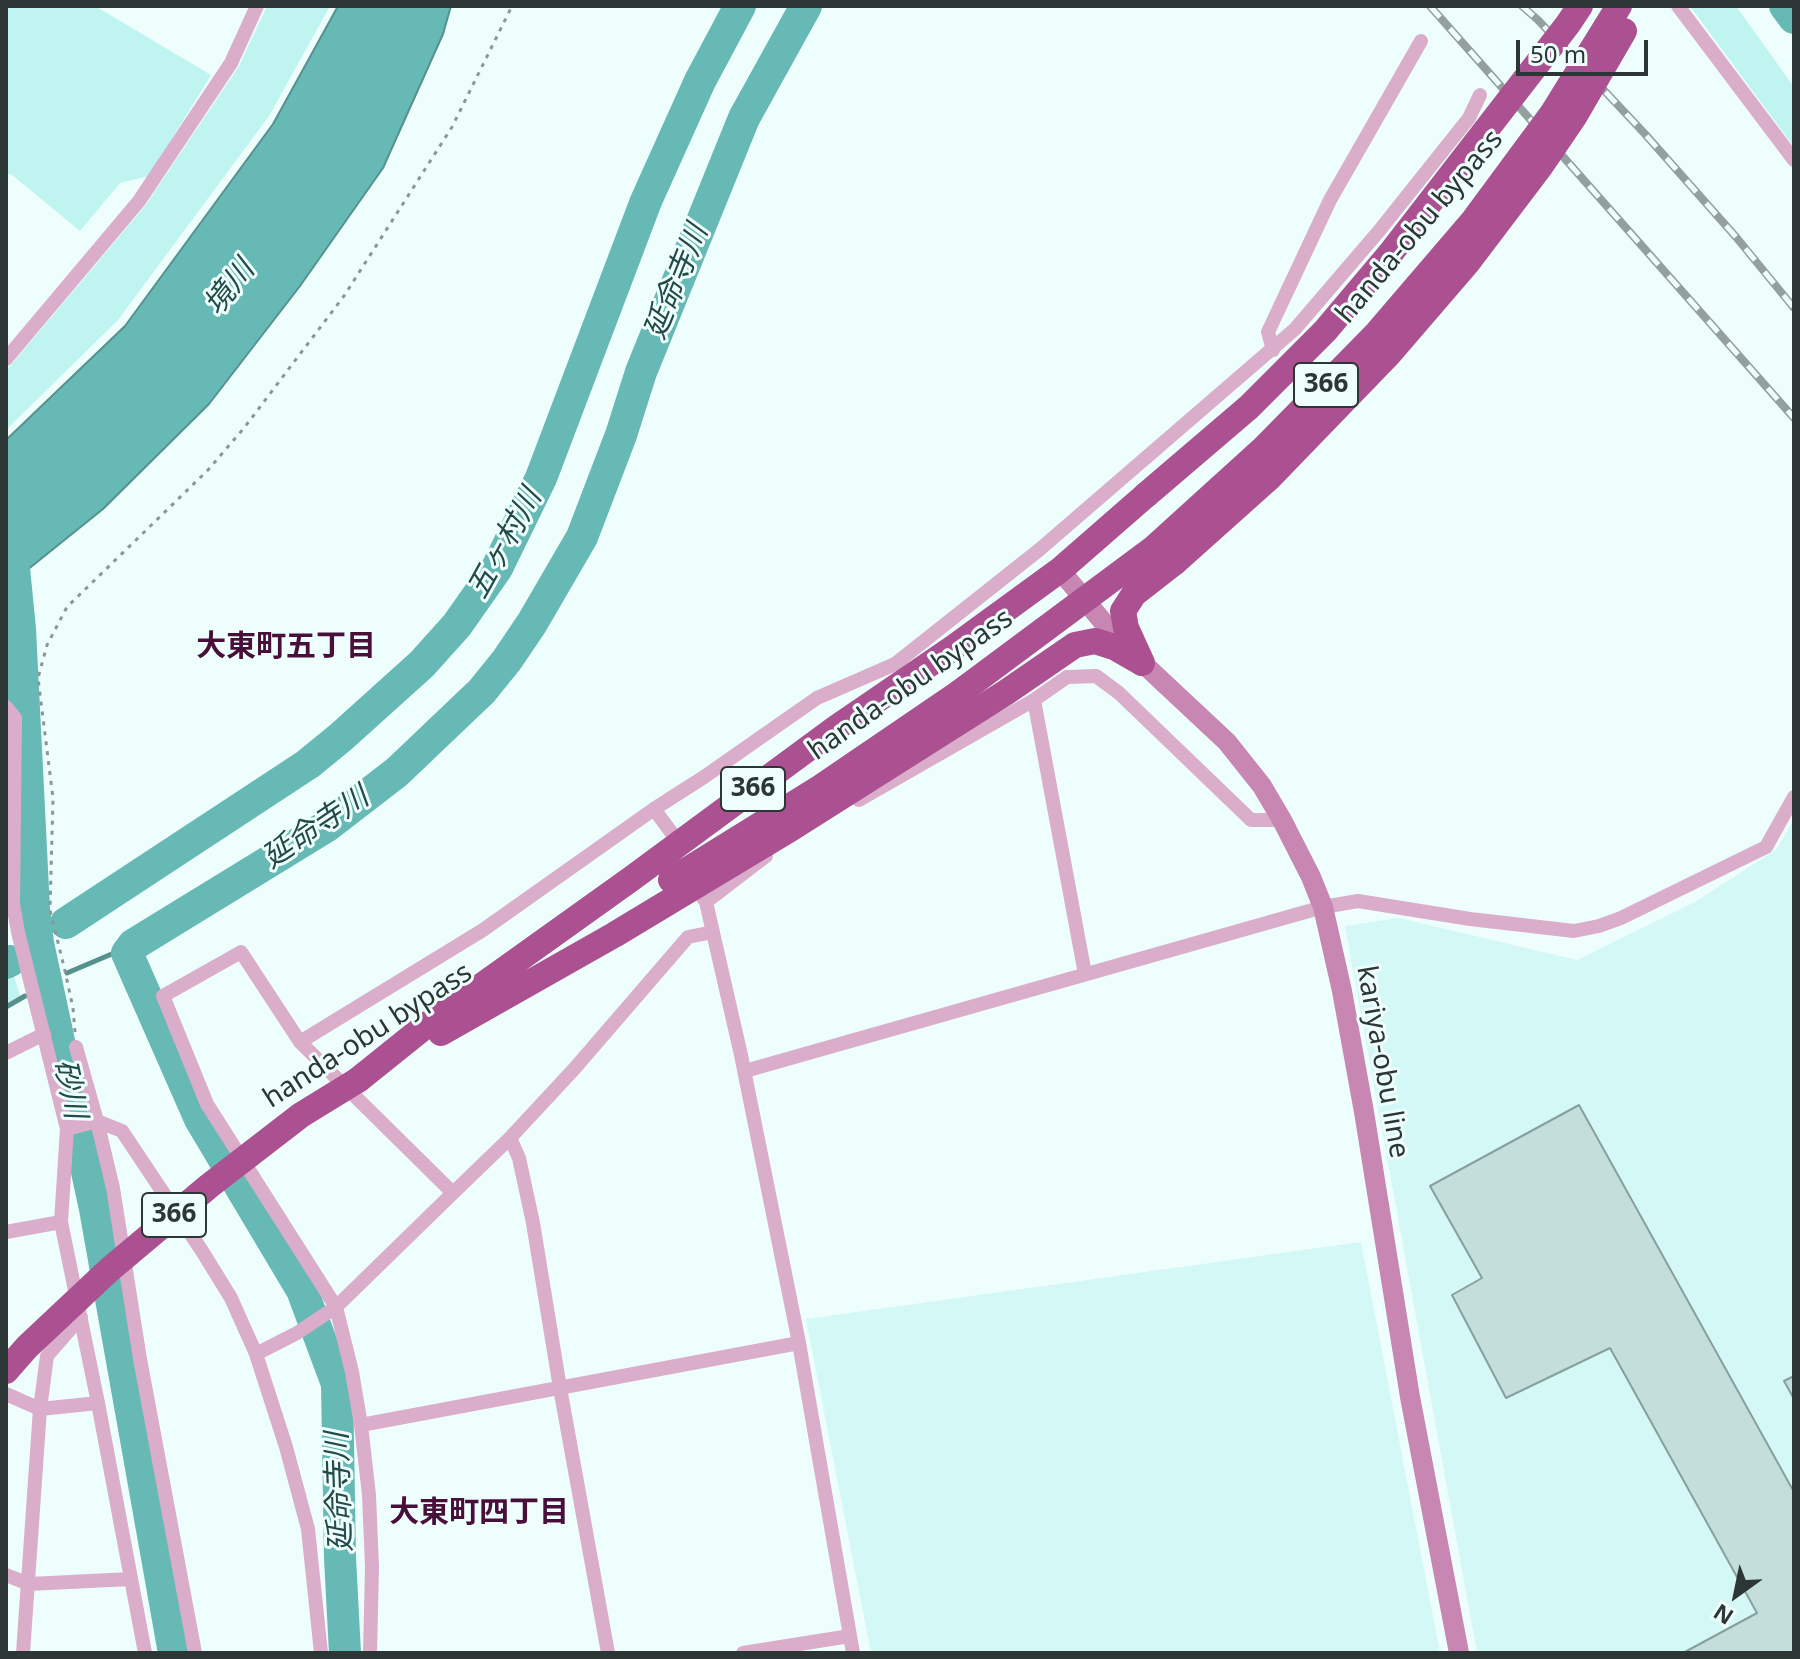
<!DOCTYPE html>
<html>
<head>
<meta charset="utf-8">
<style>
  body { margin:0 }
  #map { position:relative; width:1800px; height:1659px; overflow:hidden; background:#eefefd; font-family:"Noto Sans",sans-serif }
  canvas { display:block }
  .frame { position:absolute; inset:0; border:8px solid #2c3635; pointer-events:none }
  .north { position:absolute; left:1696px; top:1555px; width:80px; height:80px; -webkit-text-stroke:6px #eefefd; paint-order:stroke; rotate:213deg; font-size:22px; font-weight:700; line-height:32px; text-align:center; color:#2c3635 }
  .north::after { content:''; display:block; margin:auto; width:28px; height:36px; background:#2c3635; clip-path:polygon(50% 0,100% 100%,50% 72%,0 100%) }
  .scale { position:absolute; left:1516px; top:40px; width:132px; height:36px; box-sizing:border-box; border:4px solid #2c3635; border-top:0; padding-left:10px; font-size:24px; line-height:28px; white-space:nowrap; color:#2c3635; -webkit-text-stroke:6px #eefefd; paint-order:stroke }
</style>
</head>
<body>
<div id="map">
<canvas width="1800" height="1659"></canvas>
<div class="frame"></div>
<div class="north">N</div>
<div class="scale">50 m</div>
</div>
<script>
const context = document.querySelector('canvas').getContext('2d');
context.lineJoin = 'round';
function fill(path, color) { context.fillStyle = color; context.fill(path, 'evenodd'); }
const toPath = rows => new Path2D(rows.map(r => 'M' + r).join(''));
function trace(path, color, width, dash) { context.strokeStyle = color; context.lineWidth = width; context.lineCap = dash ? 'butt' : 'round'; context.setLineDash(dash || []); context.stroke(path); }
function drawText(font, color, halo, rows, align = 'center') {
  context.font = font + ' "Noto Sans","Noto Sans JP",sans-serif'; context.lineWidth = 6; context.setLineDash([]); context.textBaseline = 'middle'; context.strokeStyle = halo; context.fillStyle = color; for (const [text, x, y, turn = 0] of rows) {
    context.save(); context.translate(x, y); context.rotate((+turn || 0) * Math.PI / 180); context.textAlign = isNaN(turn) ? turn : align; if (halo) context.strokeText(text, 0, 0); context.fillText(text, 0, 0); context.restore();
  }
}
fill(toPath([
  [1794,819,1794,1653,1477,1653,1345,926,1399,918,1577,960,1695,902,1777,849],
  [1361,1242,1440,1653,871,1653,806,1319]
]), '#d3f8f5');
fill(toPath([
  [6,6,95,6,211,75,149,176,120,183,80,231,11,174,6,175],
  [267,6,330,6,269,116,118,320,6,430,6,371,145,206,239,66],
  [1690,6,1736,6,1794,87,1794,147],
  [6,951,21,999,6,1008]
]), '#bff4f0');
const water = toPath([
  [338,6,451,6,443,34,383,168,300,286,209,404,103,509,6,587,6,440,125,326,273,124,338,6]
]);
fill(water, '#66b9b4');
trace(water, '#55928e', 2);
trace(toPath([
  [67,973,133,945],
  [6,1007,25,996]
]), '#55928e', 5);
trace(toPath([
  [1785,6,1794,18],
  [11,538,20,629,34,909,38,943,95,1209,174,1653],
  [66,923,308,764,341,737,422,664,457,625,497,568,541,478,646,201,700,81,740,6],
  [6,963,10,961],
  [345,1653,340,1558,337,1384,302,1290,200,1119,127,953,133,945,327,826,397,772,482,691,507,660,532,623,582,537,621,435,641,372,744,118,806,6]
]), '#66b9b4', 32);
const building = toPath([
  [1579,1105,1794,1492,1794,1653,1683,1653,1757,1613,1610,1348,1506,1398,1452,1295,1482,1278,1430,1186,1579,1105],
  [1794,1376,1794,1399,1784,1381,1794,1376]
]);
fill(building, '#c4dedc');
trace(building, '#87a09e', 2);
trace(toPath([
  [75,1032,73,1008,65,971,50,910,53,798,38,678,47,645,67,607,208,470,244,428,344,296,452,127,512,6]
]), '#8a9796', 3, [4, 6]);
trace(toPath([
  [1678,6,1794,160],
  [1273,350,1268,332,1330,200,1421,41],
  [6,359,139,201,231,63,257,6],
  [1034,700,1085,974],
  [6,707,15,718,13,904,18,932,67,1129,61,1222,98,1403,145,1653],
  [859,800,1034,700,1067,677,1096,676,1119,693,1251,820,1282,820],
  [654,809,671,832],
  [702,896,706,902,766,856],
  [706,902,741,1055,799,1343,853,1653],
  [300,1042,483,930,654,809,704,777,817,698,895,664,1039,550,1295,329,1379,231,1469,118,1480,95],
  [76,1047,97,1121,113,1188,140,1359,195,1653],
  [6,1053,44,1034],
  [745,1071,1323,907,1358,901,1470,919,1574,931,1599,926,1621,918,1766,847,1794,797],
  [97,1121,122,1131,202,1251,231,1298,256,1354,286,1447,308,1529,321,1653],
  [67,1129,97,1121],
  [510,1138,519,1158,533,1223,560,1388,608,1653],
  [453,1193,300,1042,241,952,163,996,207,1104,336,1307,453,1193,510,1138,575,1068,688,937,713,932],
  [6,1232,61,1222],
  [256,1354,297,1333,336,1307,352,1372,361,1425,369,1495,372,1567,370,1653],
  [6,1394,40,1409,98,1403],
  [361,1425,799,1343],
  [6,1575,29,1584,131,1579],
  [23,1653,40,1409,47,1356,81,1317],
  [743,1653,850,1636]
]), '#daaeca', 14);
trace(toPath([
  [1060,570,1118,640,1227,742,1262,786,1282,820,1311,877,1323,907,1342,991,1364,1112,1410,1397,1459,1653]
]), '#c787b2', 20);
trace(toPath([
  [1142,663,1126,628,1123,611,1134,594,1175,562],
  [671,880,821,787,959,693],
  [441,1033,614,935,790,829,1005,693,1075,645,1095,641,1114,647,1142,663],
  [358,1080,424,1027,631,879,836,728,953,648,1060,570,1146,495]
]), '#ab5191', 26);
const rail = toPath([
  [1430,6,1794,418],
  [1522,6,1538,20,1645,134,1736,237,1794,308]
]);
trace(rail, '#93a09f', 8);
trace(rail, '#eefefd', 5, [15]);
trace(toPath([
  [1146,495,1249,407,1325,331,1390,254,1568,24,1580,6],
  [1175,562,1270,477,1388,355,1468,262,1540,167,1574,117,1624,31],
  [959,693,1154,548,1262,450,1377,333,1473,221,1552,114,1619,6],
  [6,1371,27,1347,109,1270,209,1186,301,1115,358,1080]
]), '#ab5191', 26);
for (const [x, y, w] of [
  [1326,385,64],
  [753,789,64],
  [174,1215,64]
]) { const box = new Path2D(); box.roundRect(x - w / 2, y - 22, w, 44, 6); context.fillStyle = '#eefefd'; context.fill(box); trace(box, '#2c3635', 2); }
drawText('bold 26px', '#2c3635', null, [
  ["366",1326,385],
  ["366",753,789],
  ["366",174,1215]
]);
drawText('28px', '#2c3635', '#eefefd', [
  ["handa-obu bypass",1420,227,-50],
  ["handa-obu bypass",911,685,-35],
  ["handa-obu bypass",368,1036,-33],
  ["kariya-obu line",1382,1062,80]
]);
drawText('italic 30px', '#234a48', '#eefefd', [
  ["延命寺川",677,282,-68],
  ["境川",230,288,-52],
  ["五ヶ村川",505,544,-61],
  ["延命寺川",316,828,-34],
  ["砂川",69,1089,78],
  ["延命寺川",340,1492,-92]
]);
drawText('bold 30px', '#480f3a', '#eefefd', [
  ["大東町五丁目",286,647],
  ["大東町四丁目",479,1513]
]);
</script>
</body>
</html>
